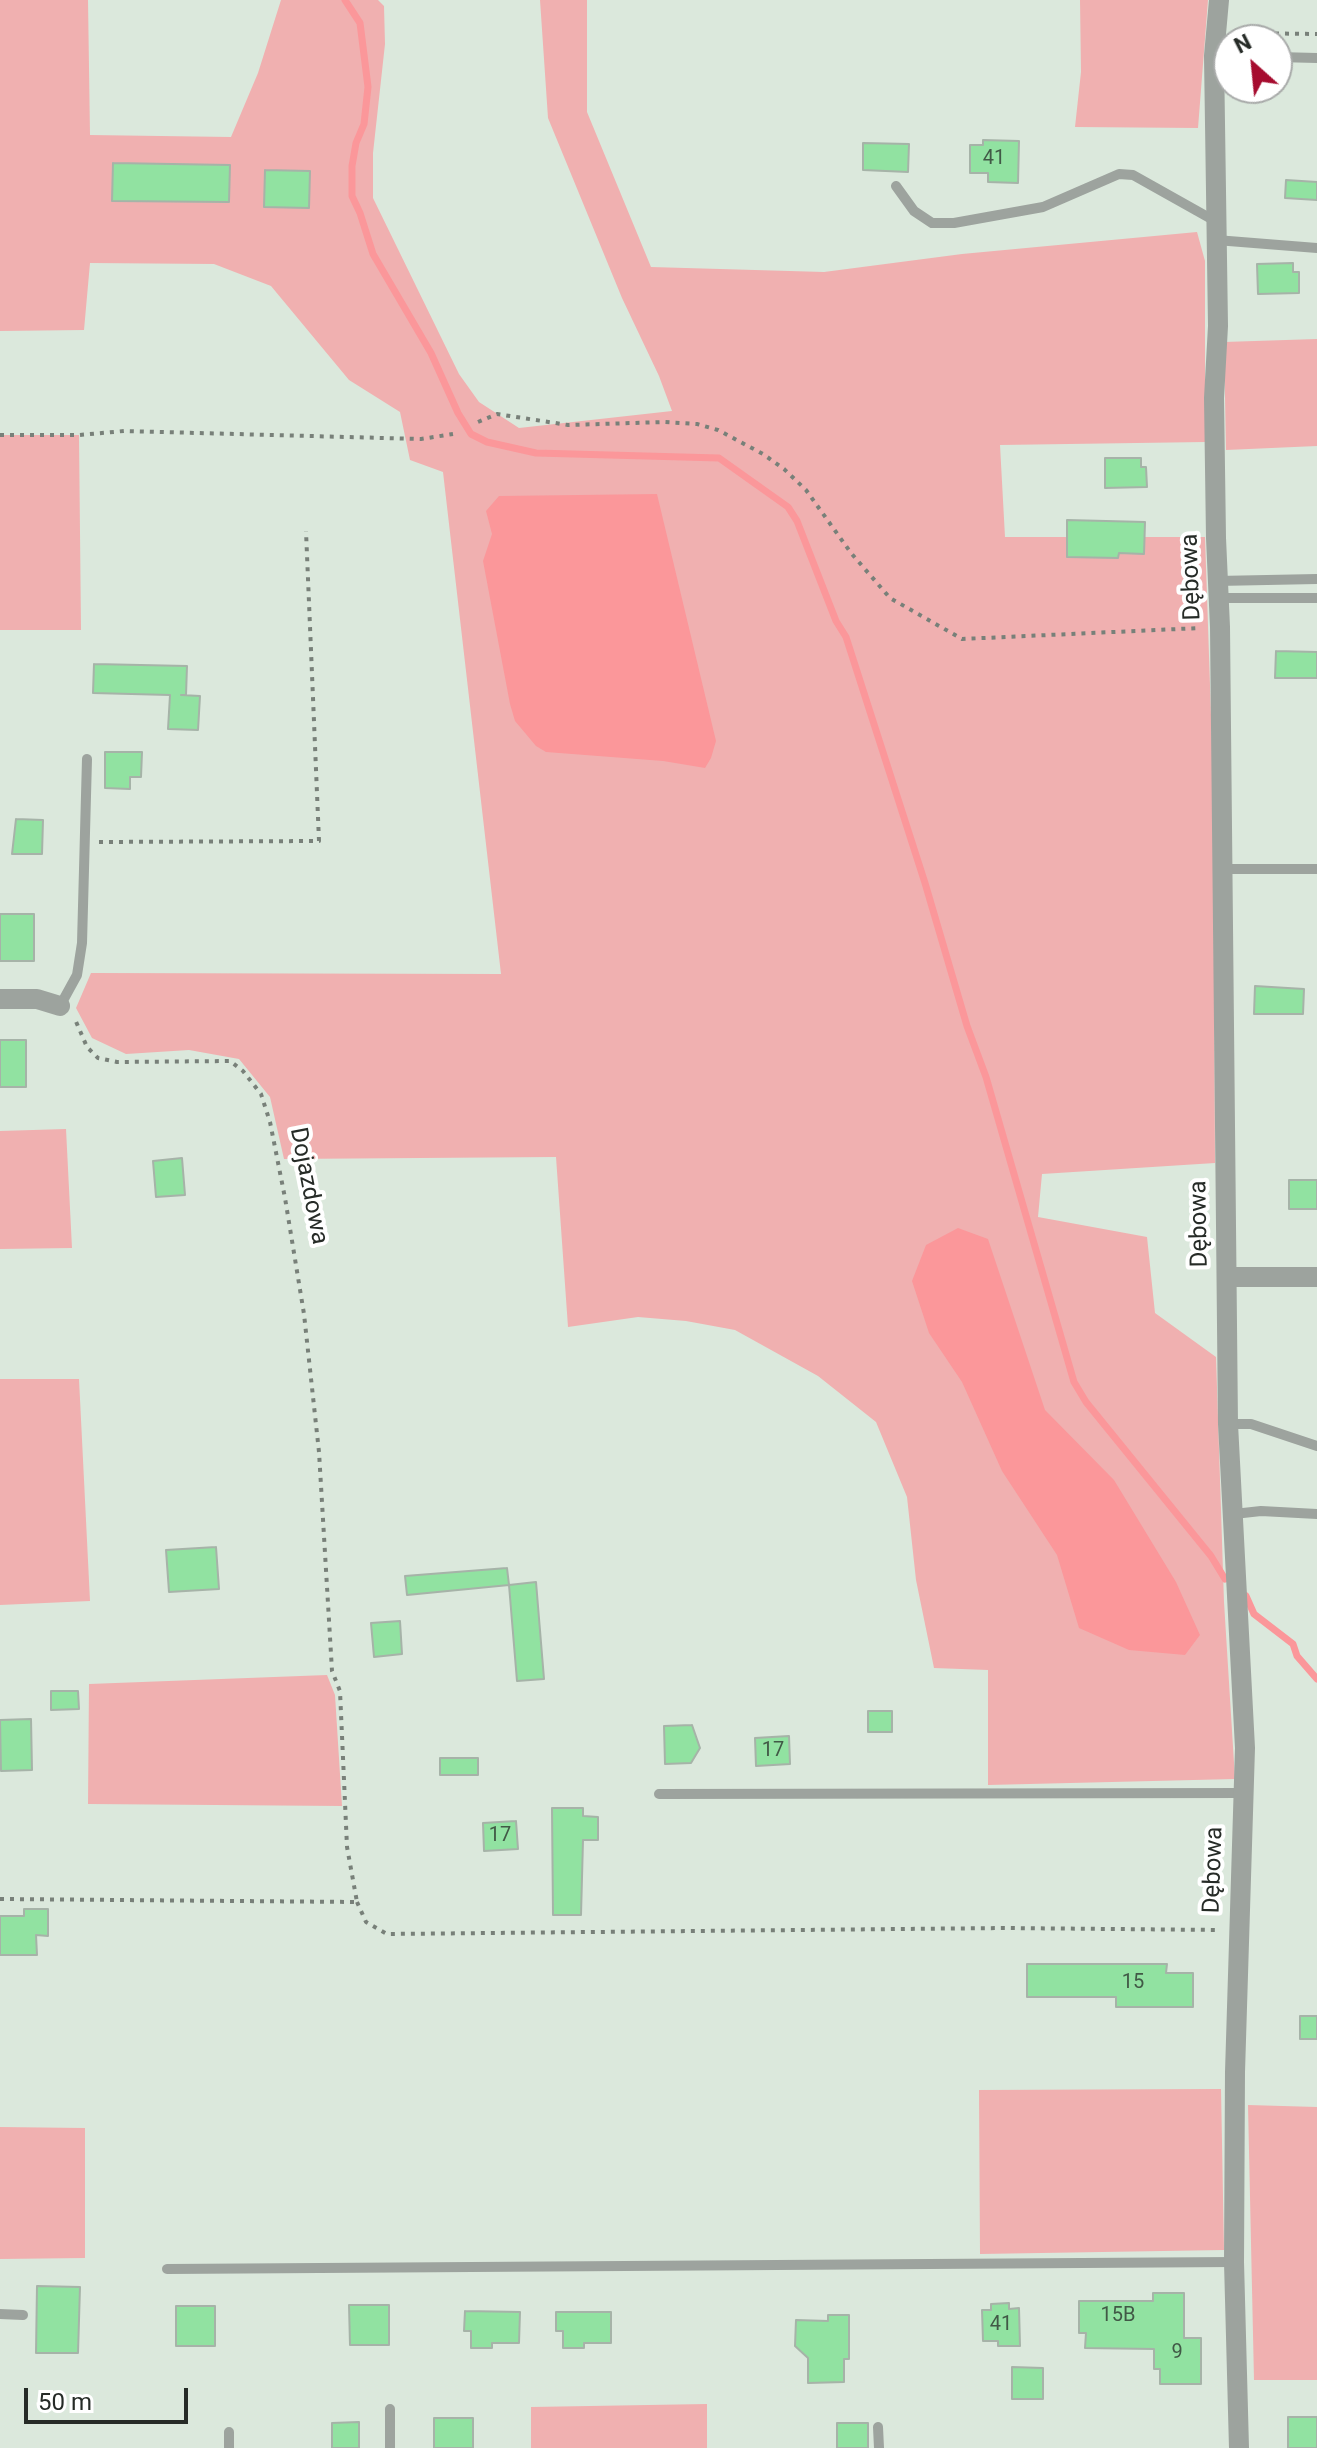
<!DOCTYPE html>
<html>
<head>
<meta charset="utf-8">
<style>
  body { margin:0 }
  #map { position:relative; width:1317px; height:2448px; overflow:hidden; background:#dbe8dc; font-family:Roboto,sans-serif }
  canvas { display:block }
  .north { position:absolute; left:1213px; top:24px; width:80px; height:80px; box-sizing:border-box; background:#fff; border:2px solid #a8aaa9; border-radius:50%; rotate:333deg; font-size:22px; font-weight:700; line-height:32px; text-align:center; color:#262b27 }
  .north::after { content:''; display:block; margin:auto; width:28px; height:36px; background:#a60c2f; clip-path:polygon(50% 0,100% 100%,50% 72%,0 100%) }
  .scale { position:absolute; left:24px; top:2388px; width:164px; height:36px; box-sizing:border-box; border:4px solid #262b27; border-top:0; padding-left:10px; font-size:24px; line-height:28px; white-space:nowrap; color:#262b27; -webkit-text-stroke:6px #fff; paint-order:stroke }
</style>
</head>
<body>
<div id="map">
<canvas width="1317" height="2448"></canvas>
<div class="north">N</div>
<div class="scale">50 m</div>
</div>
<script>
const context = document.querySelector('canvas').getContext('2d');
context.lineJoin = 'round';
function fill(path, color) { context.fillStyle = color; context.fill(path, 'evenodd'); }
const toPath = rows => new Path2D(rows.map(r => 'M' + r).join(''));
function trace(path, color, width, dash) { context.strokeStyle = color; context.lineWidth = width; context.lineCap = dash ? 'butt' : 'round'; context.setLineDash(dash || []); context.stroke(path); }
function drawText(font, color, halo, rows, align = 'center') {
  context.font = font + ' Roboto,sans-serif'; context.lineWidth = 8; context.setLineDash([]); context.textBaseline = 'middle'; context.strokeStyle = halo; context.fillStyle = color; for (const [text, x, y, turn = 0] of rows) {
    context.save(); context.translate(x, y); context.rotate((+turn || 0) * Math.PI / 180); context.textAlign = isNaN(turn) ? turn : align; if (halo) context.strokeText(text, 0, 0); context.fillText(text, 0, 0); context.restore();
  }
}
fill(toPath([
  [0,0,88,0,90,135,231,137,258,73,281,0,378,0,384,6,385,44,373,153,373,198,459,374,479,402,519,428,672,411,659,376,622,298,548,118,540,0,587,0,587,112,651,267,824,272,962,254,1197,232,1205,261,1205,442,1000,445,1005,537,1205,537,1213,774,1215,1163,1042,1174,1038,1217,1147,1237,1155,1313,1216,1357,1224,1602,1235,1779,988,1785,988,1670,934,1668,916,1580,907,1497,876,1422,818,1376,735,1330,686,1321,638,1317,568,1327,556,1157,284,1159,270,1097,239,1059,189,1050,126,1054,92,1038,76,1008,91,973,501,974,443,472,410,460,400,412,349,380,271,286,214,264,90,263,84,330,0,331],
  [1080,0,1208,0,1198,128,1075,127,1081,72],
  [1317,339,1317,446,1226,450,1224,342],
  [0,435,79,435,81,630,0,630],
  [66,1129,72,1248,0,1249,0,1131],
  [0,1379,79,1379,90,1601,0,1605],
  [327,1675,335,1695,342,1806,88,1804,89,1684],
  [1221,2089,1224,2250,980,2254,979,2090],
  [1248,2105,1317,2107,1317,2380,1254,2380],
  [0,2127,85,2128,85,2258,0,2259],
  [707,2404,707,2448,531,2448,531,2407]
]), '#f0b0b0');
fill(toPath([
  [657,494,716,741,711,758,705,768,663,761,546,752,536,746,515,721,510,704,483,561,492,534,486,511,499,496],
  [958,1228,988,1239,1045,1410,1114,1480,1176,1582,1200,1635,1185,1655,1129,1650,1079,1628,1057,1555,1002,1471,962,1382,929,1333,912,1281,926,1245]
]), '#fb979a');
trace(toPath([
  [345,0,360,23,368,87,364,124,356,143,352,166,352,196,360,213,373,254,431,353,458,413,471,434,487,442,536,453,719,458,788,507,797,521,836,621,846,637,925,883,967,1026,986,1077,1074,1382,1086,1402,1211,1556,1225,1579],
  [1246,1596,1254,1614,1293,1644,1297,1656,1317,1679]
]), '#fb979a', 7);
const building = toPath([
  [983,140,1019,141,1018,183,988,182,988,173,970,173,970,145,983,145,983,140],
  [863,143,909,144,908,172,863,170,863,143],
  [113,163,230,165,229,202,112,201,113,163],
  [265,170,310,171,309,208,264,207,265,170],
  [1286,180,1317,182,1317,200,1285,198,1286,180],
  [1293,263,1293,272,1299,272,1299,293,1258,294,1257,264,1293,263],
  [1105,458,1141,458,1141,467,1146,467,1147,487,1105,488,1105,458],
  [1067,520,1145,522,1144,554,1119,553,1118,558,1067,557,1067,520],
  [1276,651,1317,652,1317,678,1275,678,1276,651],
  [94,664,187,666,186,695,181,695,200,696,198,730,168,729,170,695,93,693,94,664],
  [105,752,142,752,141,777,130,777,130,789,105,788,105,752],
  [16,819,43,820,42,854,12,854,16,819],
  [0,914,34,914,34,961,0,961,0,914],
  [1255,986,1304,989,1303,1014,1254,1014,1255,986],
  [0,1040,26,1040,26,1087,0,1087,0,1040],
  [182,1158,185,1195,156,1197,153,1161,182,1158],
  [1289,1180,1317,1180,1317,1209,1289,1209,1289,1180],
  [216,1547,219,1589,169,1592,166,1550,216,1547],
  [507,1568,509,1585,407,1595,405,1576,507,1568],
  [536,1582,544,1679,517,1681,509,1585,536,1582],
  [400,1621,402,1654,374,1657,371,1623,400,1621],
  [51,1691,78,1691,79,1709,51,1710,51,1691],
  [868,1711,892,1711,892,1732,868,1732,868,1711],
  [31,1719,32,1770,1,1771,0,1720,31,1719],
  [692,1725,700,1748,691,1763,665,1764,664,1726,692,1725],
  [789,1736,790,1764,756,1766,755,1738,789,1736],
  [440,1758,478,1758,478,1775,440,1775,440,1758],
  [552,1808,583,1808,583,1816,598,1817,598,1840,583,1840,581,1915,553,1915,552,1808],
  [516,1821,518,1849,484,1851,483,1823,516,1821],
  [24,1909,48,1909,48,1936,36,1935,37,1955,0,1955,0,1916,24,1916,24,1909],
  [1027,1964,1167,1964,1166,1973,1193,1973,1193,2007,1116,2007,1116,1997,1027,1997,1027,1964],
  [1300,2016,1317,2016,1317,2039,1300,2039,1300,2016],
  [37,2286,80,2287,78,2353,36,2353,37,2286],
  [1153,2293,1184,2293,1184,2338,1201,2338,1201,2384,1160,2384,1160,2369,1154,2369,1154,2349,1085,2348,1086,2333,1079,2333,1079,2301,1153,2301,1153,2293],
  [1009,2303,1009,2309,1019,2308,1020,2346,998,2346,998,2341,983,2341,982,2310,991,2310,991,2304,1009,2303],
  [349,2305,389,2305,389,2345,350,2345,349,2305],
  [176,2306,215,2306,215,2346,176,2346,176,2306],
  [465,2311,520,2312,519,2343,492,2343,492,2348,471,2348,471,2331,464,2331,465,2311],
  [556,2312,611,2312,611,2343,584,2343,584,2348,563,2348,563,2331,556,2331,556,2312],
  [828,2315,849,2315,849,2359,844,2359,844,2382,808,2383,808,2358,795,2346,796,2320,828,2321,828,2315],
  [1012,2367,1043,2368,1043,2399,1012,2399,1012,2367],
  [1288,2417,1317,2417,1317,2448,1288,2448,1288,2417],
  [434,2418,473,2418,473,2448,434,2448,434,2418],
  [359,2422,359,2448,332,2448,332,2423,359,2422],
  [837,2423,868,2423,868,2448,837,2448,837,2423]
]);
fill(building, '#91e2a1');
trace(building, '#a6b3a8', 2);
trace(toPath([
  [1235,33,1317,34],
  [478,422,497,414,568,425,664,422,697,424,718,430,763,454,784,469,806,490,851,553,890,598,962,639,1200,628],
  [0,435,79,435,124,431,421,439,453,434],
  [99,842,319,841,306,531],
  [0,1899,357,1902,347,1847,340,1691,332,1671,319,1452,304,1314,285,1198,270,1122,261,1094,243,1071,230,1061,117,1062,98,1058,87,1047,74,1017],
  [357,1902,366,1922,387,1934,1004,1928,1219,1930]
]), '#788079', 4, [4, 6]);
trace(toPath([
  [1277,57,1317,58],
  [896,186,914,211,932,223,954,223,1043,207,1119,174,1133,175,1215,221],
  [1216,240,1317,248],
  [1217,581,1317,579],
  [1217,598,1317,598],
  [1223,869,1317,869],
  [60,1006,77,975,82,943,87,759],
  [1228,1424,1251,1424,1317,1446],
  [1234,1514,1261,1511,1317,1514],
  [659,1794,1244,1793],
  [167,2269,1234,2262],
  [0,2314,23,2315],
  [390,2409,390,2448],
  [878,2427,879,2448],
  [229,2432,229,2448]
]), '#9da39e', 10);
trace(toPath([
  [1219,0,1214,56,1218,326,1214,398,1216,538,1220,627,1228,1424,1245,1748,1235,2072,1234,2262,1239,2448],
  [0,999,37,999,60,1006],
  [1227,1277,1317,1277]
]), '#9da39e', 20);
drawText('20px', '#415946', null, [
  ["41",994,159],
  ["17",773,1751],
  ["17",500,1836],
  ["15",1133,1983],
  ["15B",1118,2316],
  ["41",1001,2325],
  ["9",1177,2353]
]);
drawText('24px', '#262b27', '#fff', [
  ["Dębowa",1192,577,-92],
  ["Dojazdowa",308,1186,79],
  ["Dębowa",1200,1224,-91],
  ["Dębowa",1214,1870,-88]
]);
</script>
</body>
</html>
